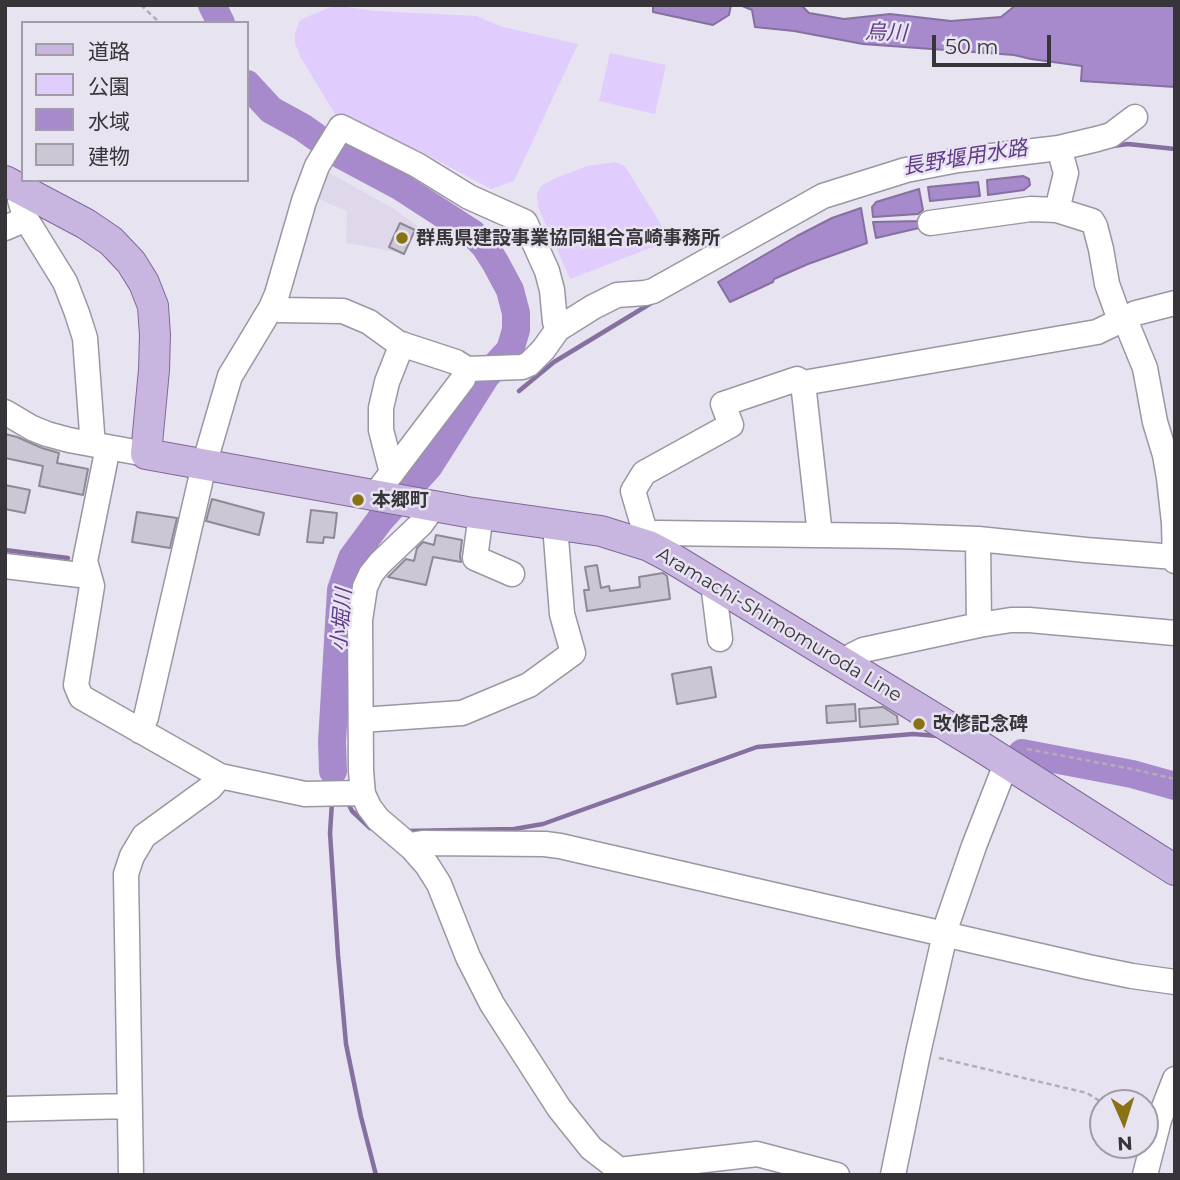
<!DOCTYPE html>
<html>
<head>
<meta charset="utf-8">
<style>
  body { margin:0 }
  #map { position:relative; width:1180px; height:1180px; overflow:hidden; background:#e8e3f0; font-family:Montserrat,"Noto Sans JP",sans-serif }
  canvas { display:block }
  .frame { position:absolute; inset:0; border:7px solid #37353a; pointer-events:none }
  .legend { position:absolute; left:21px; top:21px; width:228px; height:161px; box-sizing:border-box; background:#e8e3f0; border:2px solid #a19da7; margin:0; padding:9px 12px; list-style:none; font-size:21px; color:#37353a }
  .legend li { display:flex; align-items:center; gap:14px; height:35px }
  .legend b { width:35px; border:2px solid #a19da7 }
  .north { position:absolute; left:1089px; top:1089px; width:70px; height:70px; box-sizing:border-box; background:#e8e3f0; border:2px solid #a19da7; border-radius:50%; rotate:177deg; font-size:19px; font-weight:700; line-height:28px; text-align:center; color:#37353a }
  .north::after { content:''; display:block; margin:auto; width:24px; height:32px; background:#897213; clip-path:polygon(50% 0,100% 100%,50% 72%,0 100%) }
  .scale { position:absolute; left:932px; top:35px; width:119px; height:32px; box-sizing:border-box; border:4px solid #37353a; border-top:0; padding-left:9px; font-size:21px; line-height:24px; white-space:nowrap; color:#37353a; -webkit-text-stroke:5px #e8e3f0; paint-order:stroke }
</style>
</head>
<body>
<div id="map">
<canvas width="1180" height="1180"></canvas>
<div class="frame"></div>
<ul class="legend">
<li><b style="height:9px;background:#c8b6e0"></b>道路</li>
<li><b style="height:19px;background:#e1ccfe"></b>公園</li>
<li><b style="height:19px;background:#a68acb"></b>水域</li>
<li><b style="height:19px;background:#ccc7d4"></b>建物</li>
</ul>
<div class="north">N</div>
<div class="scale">50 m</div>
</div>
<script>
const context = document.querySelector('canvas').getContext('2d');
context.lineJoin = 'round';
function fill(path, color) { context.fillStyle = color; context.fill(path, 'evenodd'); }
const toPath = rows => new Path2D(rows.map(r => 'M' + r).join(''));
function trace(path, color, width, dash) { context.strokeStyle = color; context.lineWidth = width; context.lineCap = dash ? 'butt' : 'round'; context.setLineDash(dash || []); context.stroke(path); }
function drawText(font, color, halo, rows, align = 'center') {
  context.font = font + ' Montserrat,"Noto Sans JP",sans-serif'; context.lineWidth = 5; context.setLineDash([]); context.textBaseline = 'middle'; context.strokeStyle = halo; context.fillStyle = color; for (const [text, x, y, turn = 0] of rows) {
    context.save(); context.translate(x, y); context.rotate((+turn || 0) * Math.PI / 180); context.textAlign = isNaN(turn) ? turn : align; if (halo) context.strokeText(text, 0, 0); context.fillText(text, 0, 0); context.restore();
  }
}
fill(toPath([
  [326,171,394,209,418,226,404,254,371,247,346,243,347,211,312,196]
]), '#dfd7ea');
fill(toPath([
  [338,6,376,11,476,16,503,27,578,44,514,181,491,189,420,151,335,114,301,58,295,43,295,33,300,20,328,8],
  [610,53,666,65,655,114,599,101],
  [615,162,625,166,663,228,668,241,570,279,538,207,537,194,541,186,556,178,587,166]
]), '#e1ccfe');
const water = toPath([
  [653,5,731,5,729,15,713,25,653,12,653,5],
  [740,5,801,5,809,13,844,19,890,14,951,21,1001,17,1016,5,1175,5,1175,87,1081,81,1082,66,1031,59,1014,55,863,44,794,31,755,27,752,10,740,5],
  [1023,176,1029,179,1030,185,1024,190,988,195,987,180,1023,176],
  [978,182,980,196,930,201,928,187,978,182],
  [919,189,923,210,918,214,873,217,872,207,876,202,919,189],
  [861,208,867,243,808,264,774,279,773,282,730,302,718,282,797,236,832,218,861,208],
  [920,221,919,228,876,238,873,222,920,221]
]);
fill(water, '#a68acb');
trace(water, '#8570a0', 2);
trace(toPath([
  [1113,146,1128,144,1175,149],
  [519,391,554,362,653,302],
  [5,550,68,558],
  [333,771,340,786],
  [347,801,352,811,370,828],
  [332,802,330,833,338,955,346,1044,361,1117,376,1175],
  [406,831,514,829,543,824,757,747,913,734,939,736]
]), '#8570a0', 4.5);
trace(toPath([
  [212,5,221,23],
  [247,84,271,110,302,127,343,156,401,187,472,233,484,245,495,262,510,290,516,313,516,330,510,350,486,376,429,466,380,520,352,558,341,590,332,742,333,771],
  [1022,753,1132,774,1175,786]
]), '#a68acb', 28);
const building = toPath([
  [400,223,415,230,404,254,389,247,400,223],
  [5,434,17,437,42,448,59,453,57,463,88,469,83,495,39,486,43,466,5,458,5,434],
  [5,485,30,490,25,513,5,509,5,485],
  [212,499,264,513,259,535,206,521,212,499],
  [311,510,337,513,334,538,324,537,323,543,307,542,311,510],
  [137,512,177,518,170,548,132,542,137,512],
  [436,535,462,540,460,556,461,562,433,557,426,585,388,577,406,559,414,561,417,548,423,542,434,545,436,535],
  [597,565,601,588,609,586,610,591,640,587,639,577,663,573,667,576,670,599,587,611,584,590,589,590,585,567,597,565],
  [711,667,716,697,677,704,672,674,711,667],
  [855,704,856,721,827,723,826,706,855,704],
  [883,707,897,716,898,724,860,727,859,709,883,707]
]);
fill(building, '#ccc7d4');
trace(building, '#8e8995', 2);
const minor = toPath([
  [21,189,20,200,26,219,65,282,77,313,85,338,92,433,91,443],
  [1057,210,1066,173,1059,148],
  [930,223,1031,209,1057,210,1092,221,1095,226,1101,249,1107,284,1116,309,1129,329,1145,368,1155,422,1165,455,1169,478,1174,523,1175,561],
  [5,228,26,219],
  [271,308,280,310,343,311,369,322,398,343,456,362,467,369,522,367,529,364,543,350,558,329,593,307,617,295,645,293,653,291,823,196,906,170,958,160,1059,148,1097,139,1111,135,1135,117],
  [5,412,32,428,47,434,69,440,146,454],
  [108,447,85,561,92,586,76,685,81,697,220,776,305,794,356,793,363,794],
  [392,473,381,430,381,408,387,382,402,344],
  [375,495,463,379,467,369],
  [434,506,421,524,380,563,371,574,365,587,360,620,361,771,363,794,369,807,378,819,412,848,427,865,439,884,468,957,492,1004,559,1108,591,1148,626,1175],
  [481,514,475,558,512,574],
  [646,535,633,491,644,473,731,425,723,404,797,379,803,383],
  [820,535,803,383,1097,332,1136,313,1175,303],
  [628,539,657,533,897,536,978,539,1086,550,1175,557],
  [978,539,979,625],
  [5,566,80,575,87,571],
  [713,583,720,639],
  [843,663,853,655,863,650,979,625,1011,620,1029,620,1175,633],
  [361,720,462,713,529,685,573,653,562,614,555,525],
  [140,731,146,717,204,465,230,376,271,308,277,294,304,201,317,166,341,127,417,165,469,197,525,222,547,271,552,290,555,322,558,329],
  [412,848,417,844,424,843,545,844,560,846,1088,967,1132,976,1175,982],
  [5,1109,129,1106],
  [619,1170,757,1154,837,1175],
  [131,1175,126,874,132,856,144,836,210,788,220,776],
  [893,1175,918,1053,948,921,974,846,1006,764],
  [1145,1175,1159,1120,1175,1079]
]);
const major = toPath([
  [5,181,86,224,111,241,131,262,144,283,153,306,155,335,154,370,146,454,467,512,601,531,649,546,670,557,980,746,1175,870]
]);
trace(minor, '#9a96a2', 27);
trace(major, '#7e6998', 32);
trace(toPath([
  [141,5,160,23],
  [1027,749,1132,769,1175,779],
  [939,1058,1087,1093,1103,1103]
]), '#b2aeb9', 2.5, [5, 3.5]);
trace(minor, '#fff', 24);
trace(major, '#c8b6e0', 30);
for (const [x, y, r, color] of [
  [402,238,7,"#897213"],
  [358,500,7,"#897213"],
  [919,724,7,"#897213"]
]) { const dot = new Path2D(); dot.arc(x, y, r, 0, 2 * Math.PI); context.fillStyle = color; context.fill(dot); trace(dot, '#e8e3f0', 2.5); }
drawText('bold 19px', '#37353a', '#e8e3f0', [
  ["群馬県建設事業協同組合高崎事務所",416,238],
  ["本郷町",372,500],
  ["改修記念碑",933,724]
], 'left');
drawText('19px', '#37353a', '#e8e3f0', [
  ["Aramachi-Shimomuroda Line",779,625,31]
]);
drawText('italic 21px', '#613b89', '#e8e3f0', [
  ["烏川",886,33,2],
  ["長野堰用水路",965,158,-9],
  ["小堀川",342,620,-85]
]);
</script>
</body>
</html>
